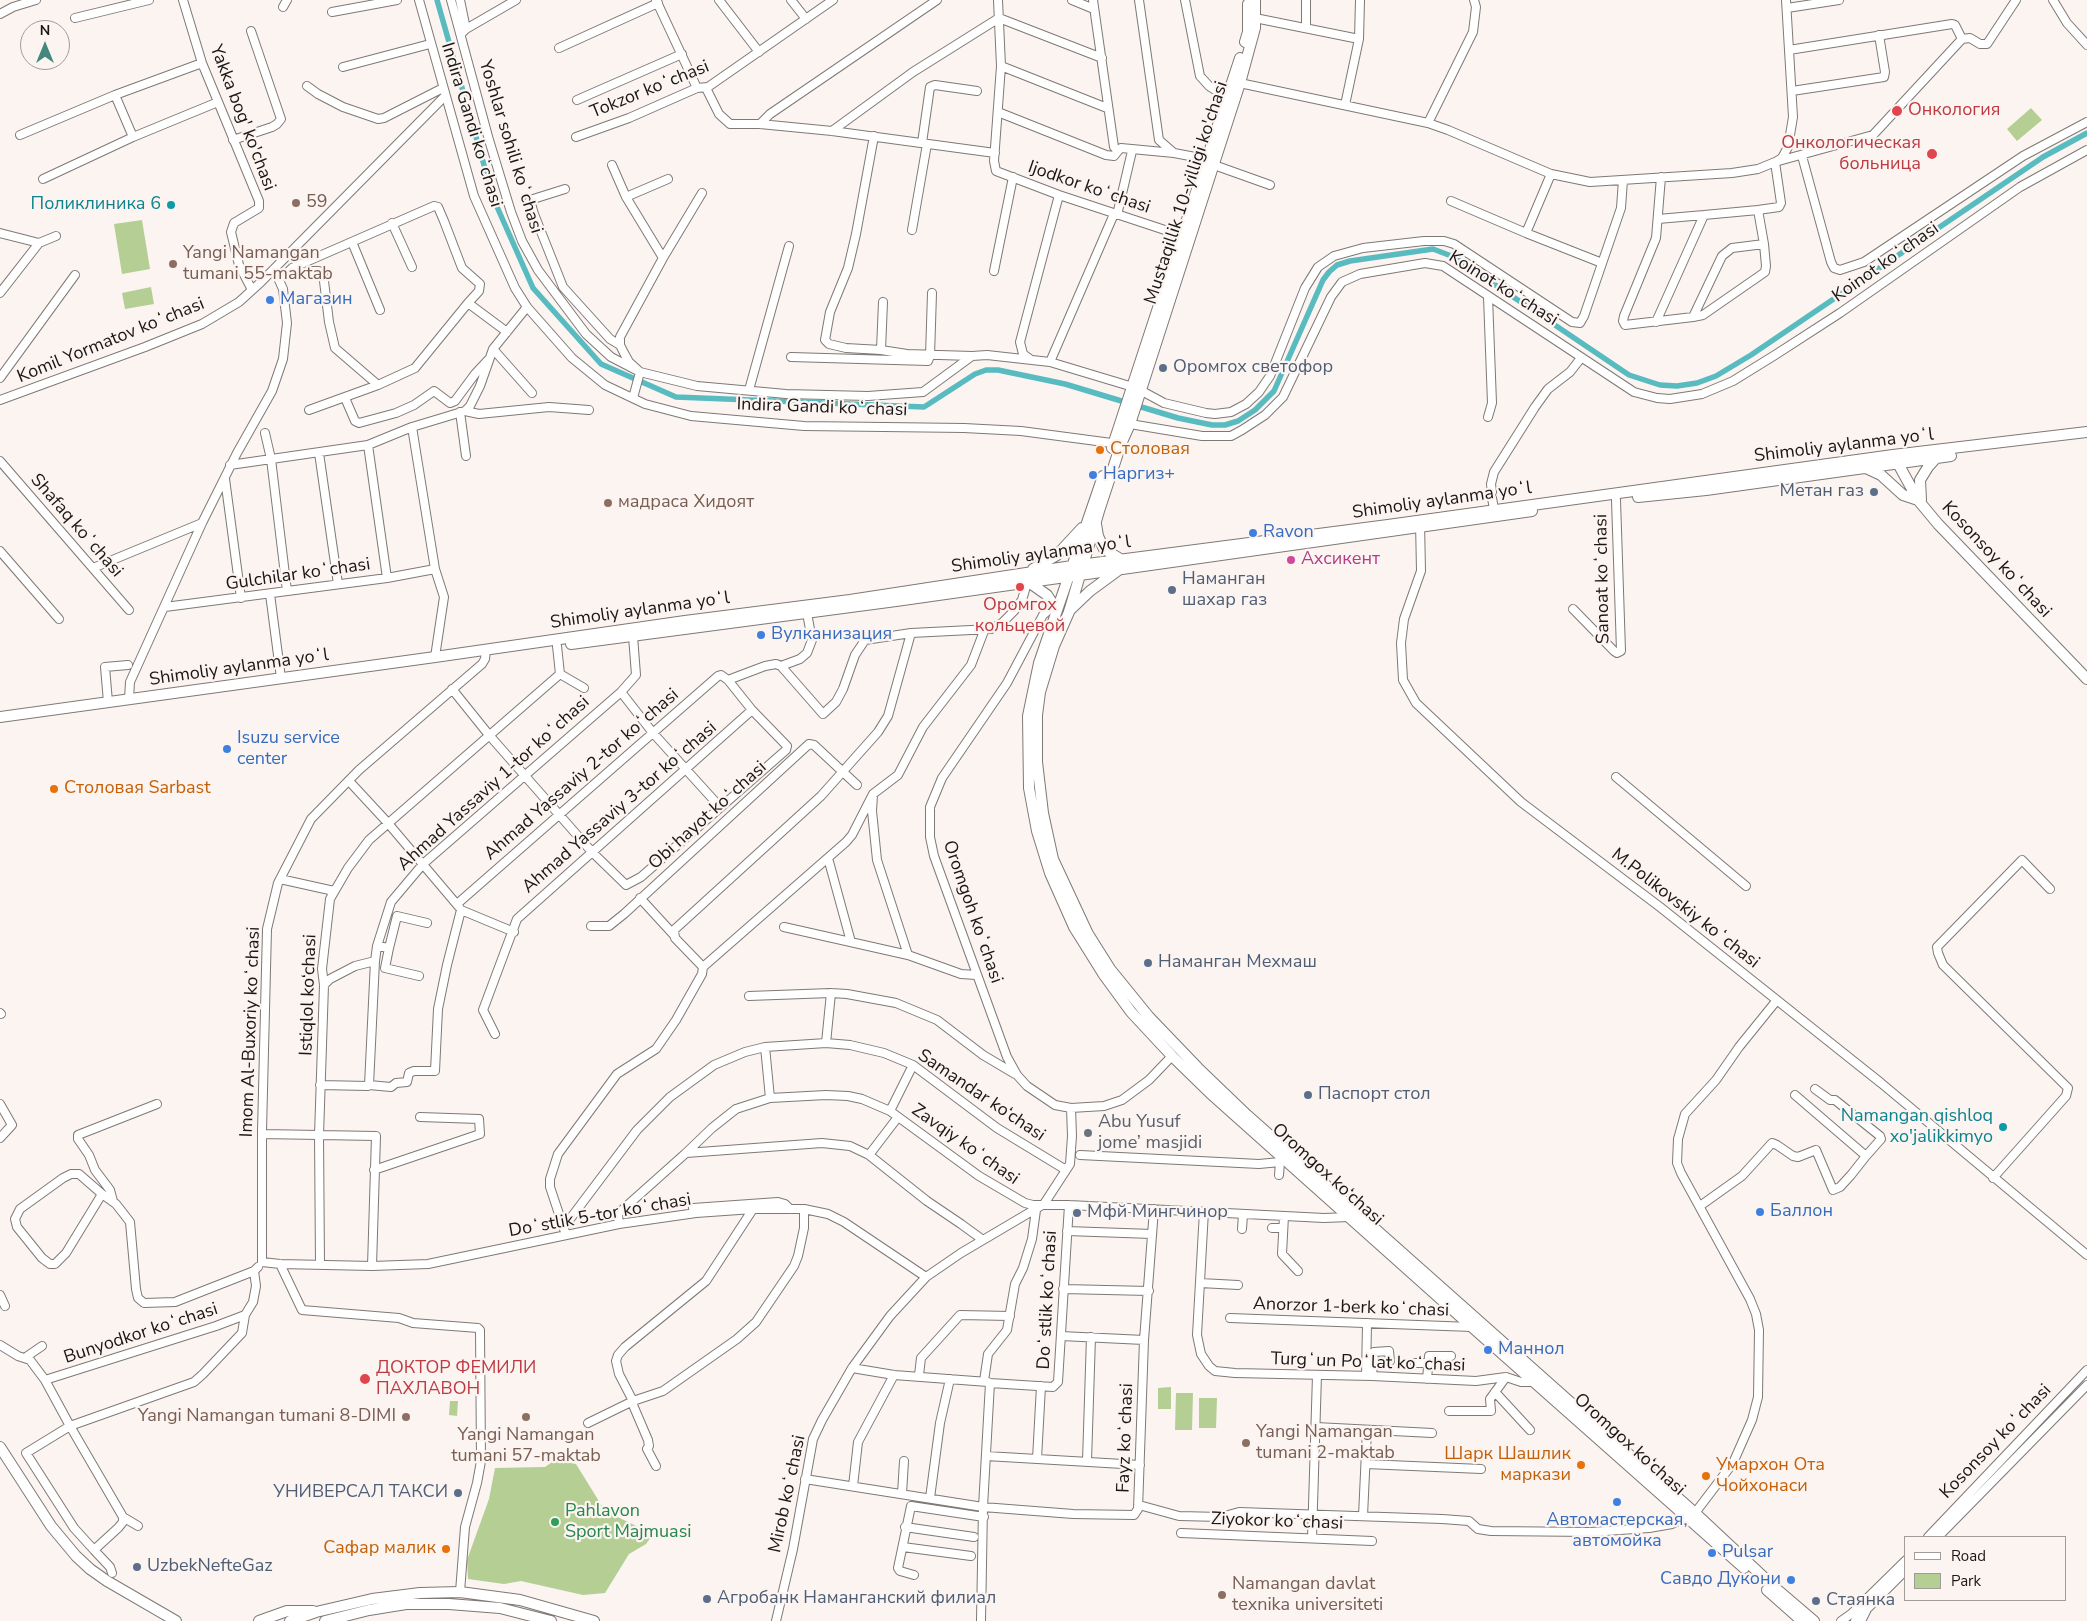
<!DOCTYPE html>
<html>
<head>
<meta charset="utf-8">
<style>
  body { margin:0 }
  #map { position:relative; width:2087px; height:1621px; overflow:hidden; background:#fbf4f1; font-family:"Nunito Sans",sans-serif }
  canvas { display:block }
  .legend { position:absolute; left:1904px; top:1536px; width:162px; height:65px; box-sizing:border-box; background:#fbf4f1; border:1px solid #a19c99; margin:0; padding:6px 9px; list-style:none; font-size:15px; color:#1a1716 }
  .legend li { display:flex; align-items:center; gap:10px; height:25px }
  .legend b { width:25px; border:1px solid #a19c99 }
  .north { position:absolute; left:20px; top:20px; width:50px; height:50px; box-sizing:border-box; background:#fbf4f1; border:1px solid #a19c99; border-radius:50%; rotate:0deg; font-size:14px; font-weight:700; line-height:20px; text-align:center; color:#1a1716 }
  .north::after { content:''; display:block; margin:auto; width:18px; height:22px; background:#44887d; clip-path:polygon(50% 0,100% 100%,50% 72%,0 100%) }
</style>
</head>
<body>
<div id="map">
<canvas width="2087" height="1621"></canvas>
<ul class="legend">
<li><b style="height:6px;background:#fff"></b>Road</li>
<li><b style="height:14px;background:#b5ce94"></b>Park</li>
</ul>
<div class="north">N</div>
</div>
<script>
const context = document.querySelector('canvas').getContext('2d');
context.lineJoin = 'round';
function fill(path, color) { context.fillStyle = color; context.fill(path, 'evenodd'); }
const toPath = rows => new Path2D(rows.map(r => 'M' + r).join(''));
function trace(path, color, width, dash) { context.strokeStyle = color; context.lineWidth = width; context.lineCap = dash ? 'butt' : 'round'; context.setLineDash(dash || []); context.stroke(path); }
function drawText(font, color, halo, rows, align = 'center') {
  context.font = font + ' "Nunito Sans",sans-serif'; context.lineWidth = 4.5; context.setLineDash([]); context.textBaseline = 'middle'; context.strokeStyle = halo; context.fillStyle = color; for (const [text, x, y, turn = 0] of rows) {
    context.save(); context.translate(x, y); context.rotate((+turn || 0) * Math.PI / 180); context.textAlign = isNaN(turn) ? turn : align; if (halo) context.strokeText(text, 0, 0); context.fillText(text, 0, 0); context.restore();
  }
}
fill(toPath([
  [2031,108,2042,120,2017,141,2007,129],
  [142,220,150,269,122,274,114,224],
  [151,287,154,304,125,309,122,293],
  [1171,1387,1171,1409,1158,1409,1158,1388],
  [1176,1393,1193,1393,1192,1430,1175,1430],
  [1199,1398,1217,1398,1216,1428,1199,1428],
  [450,1401,458,1401,457,1416,449,1415],
  [555,1460,576,1464,605,1511,653,1534,646,1544,629,1554,605,1593,583,1595,521,1581,504,1584,468,1579,467,1560,489,1499,495,1468,545,1467]
]), '#b5ce94');
trace(toPath([
  [437,0,494,200,533,288,601,364,676,397,924,407,975,374,986,370,998,370,1065,384,1178,418,1212,425,1225,425,1238,421,1255,410,1274,391,1323,280,1329,272,1337,265,1350,261,1433,249,1454,257,1629,375,1660,385,1677,386,1697,383,1716,376,1751,355,2043,157,2087,133]
]), '#58bbc0', 5.5);
const minor = toPath([
  [183,0,202,63,259,201,259,208,234,223,231,232,239,265,252,290],
  [419,0,474,196,515,288,527,307,572,358,605,385,645,404,691,416,804,426,964,428,1021,431,1119,444],
  [451,0,489,140,511,212,522,241,538,270,586,334,611,357,640,372,697,386,786,394,868,396,923,392,972,356,987,355,1050,362,1133,387],
  [460,0,466,29],
  [656,0,697,88],
  [719,0,759,52],
  [791,0,806,19],
  [998,0,1001,66,994,161,996,171,1059,195,1186,237],
  [1072,0,1094,9],
  [1093,0,1114,147,1118,151,1121,148,1174,153],
  [1139,0,1159,140,1174,153,1206,159],
  [1185,0,1200,76,1209,86,1228,98],
  [2053,0,2067,23,2087,45],
  [283,7,287,0],
  [1787,8,1839,0],
  [332,12,397,0],
  [0,14,13,7,36,0],
  [75,18,149,0],
  [1255,18,1359,39],
  [1306,27,1306,0],
  [462,33,466,29,516,0],
  [559,48,658,3],
  [1789,50,1952,24,1955,25,1962,39],
  [1001,66,1107,108],
  [343,67,430,44],
  [1235,82,1428,123,1448,130,1551,174,1590,182,1732,173,1758,169,1775,162,1873,135,1962,39,1970,38,1980,44,1987,44,2016,0],
  [307,86,318,94,343,107,378,119,384,118,443,88],
  [706,88,719,114,730,124,760,124,832,131,995,153],
  [1792,91,1884,77,1885,72,1879,35],
  [115,95,133,137],
  [577,100,682,54],
  [1345,105,1359,39,1360,0],
  [998,112,1106,155,1114,156,1118,151],
  [1428,123,1473,32,1476,7,1474,0],
  [760,124,770,114,937,0],
  [832,131,913,72,999,18,1102,58],
  [20,135,115,95,202,63],
  [874,136,856,234,848,268,830,312,825,340,829,344,846,348,881,350,907,354,972,356],
  [576,137,629,118,697,88,708,87,833,0],
  [233,140,272,127,277,124,281,119,251,31],
  [922,143,930,87,935,85,977,91],
  [1802,156,1831,262,1834,268,1840,270,1864,262,2023,156,2087,122],
  [1777,161,1782,158,1788,147,1793,117,1786,0],
  [612,165,626,197],
  [1214,165,1270,185],
  [1661,177,1656,238,1624,316,1623,321,1625,325,1693,317,1722,256,1732,248,1764,244,1758,210,1779,207,1781,203,1775,162],
  [43,179,133,137,218,102],
  [565,189,530,200,534,214,563,287,610,339,620,345],
  [1451,201,1526,233,1602,263],
  [1117,215,1132,151],
  [1658,219,1704,215],
  [392,223,412,267],
  [912,230,927,144],
  [0,233,39,243],
  [1526,233,1551,174],
  [352,242,380,310],
  [663,258,702,193],
  [994,271,1013,177],
  [284,275,311,271,319,271,323,273,329,322,335,348,378,385],
  [285,275,292,268,434,206,438,207,444,221,462,268,480,284,479,291,468,303],
  [0,293,39,243,56,236],
  [1693,317,1703,315,1765,272,1766,266,1764,244],
  [1656,322,1704,215,1758,210],
  [493,349,532,393],
  [881,350,883,302],
  [791,357,928,361,930,356,932,293],
  [1030,359,1023,354,1020,342,1059,195],
  [1050,362,1114,214],
  [0,378,75,275],
  [749,390,789,246],
  [1140,390,1164,403,1206,413,1215,414,1231,412,1246,404,1259,392,1270,376,1305,288,1318,267,1334,256,1363,248,1424,241,1444,241,1454,244,1572,322,1580,323,1584,316,1621,208,1623,180],
  [345,398,355,421,359,423,396,413,414,405,434,391,450,403,455,401,475,374,488,360],
  [633,398,640,372,629,362,624,353,620,345,620,337,663,258,626,197,668,179],
  [0,400,145,347,202,324,239,302,261,282,445,96],
  [309,410,378,385,415,368,468,303,507,332],
  [465,411,479,414,549,407,589,410],
  [460,412,466,456],
  [1488,417,1492,403,1488,297],
  [1130,424,1202,436,1231,436,1242,430,1265,415,1283,397,1331,297,1342,282,1360,274,1425,263,1443,266,1634,392,1657,398,1670,399,1702,394,1733,381,1775,355,1840,313,2020,187,2087,150],
  [412,427,435,569,444,597,435,657],
  [265,433,271,459,287,591],
  [368,445,387,578],
  [319,453,338,584],
  [0,461,129,610],
  [230,465,368,445,412,427,465,411,470,406,480,386,493,349,527,307],
  [225,479,241,598],
  [1492,492,1491,484,1494,472,1535,407,1548,389,1570,372,1581,358],
  [1492,498,1494,509],
  [1420,522,1421,571,1404,619,1401,643,1403,680,1416,703,1521,802,1660,907,1881,1083,2087,1255],
  [0,551,59,619],
  [93,568,202,523],
  [270,594,281,678],
  [165,607,387,578,435,569],
  [1056,609,1051,608,1043,615,1007,683,942,778,930,807,930,837,934,856,1007,1057,1017,1075,1027,1086,1055,1105,1071,1108,1104,1106,1122,1100,1149,1080,1172,1056],
  [1573,609,1614,651,1617,653,1621,651,1616,500],
  [781,666,823,714,836,702,843,689,855,655,865,640,911,633,991,629,1002,623,1014,611,1022,600,1027,583],
  [560,674,584,688],
  [452,689,489,735,592,852,626,885,641,877,786,750,787,746,752,710,728,680,765,666,776,664,781,666,800,659,807,653,812,640,807,613],
  [621,692,653,733,720,807],
  [129,699,130,682,202,523,237,453,272,391,283,359,287,323,283,289,274,269],
  [108,702,105,667,128,665],
  [1616,777,1746,886],
  [349,781,387,822,459,907],
  [873,795,872,811,877,860,908,955],
  [828,858,851,942],
  [280,879,334,891],
  [640,898,673,934],
  [457,904,718,676,721,675,728,680],
  [591,926,609,926,624,914,809,744,814,745,857,785],
  [784,927,908,955,961,974,976,975],
  [377,946,389,948,397,916,427,923],
  [389,948,385,968,419,976],
  [703,967,846,842,852,835,873,794,898,775,923,727,971,665,984,631],
  [324,985,330,979,355,966,375,961],
  [749,996,831,993,847,994,896,1003,937,1020,983,1055,1015,1074],
  [0,1013,1,1014],
  [495,1034,483,1010,517,919,752,710],
  [826,1043,831,993],
  [765,1047,770,1098],
  [320,1085,368,1086,369,1085,375,961,377,946,391,902,423,864,621,692,636,675,633,636],
  [369,1085,391,1087,396,1083,407,1082,409,1073,414,1071,435,1071,438,1009,447,965,461,910,514,932],
  [1815,1089,1830,1100,1835,1100,1880,1136,1881,1139,1866,1156],
  [0,1104,12,1125,0,1138],
  [890,1111,913,1065],
  [262,1134,376,1136,372,1266],
  [686,1153,822,1143,850,1146,869,1155,927,1201,961,1224,983,1240],
  [869,1155,898,1117],
  [1080,1155,1259,1164,1280,1162,1288,1157],
  [374,1170,480,1134,479,1119,420,1117],
  [1279,1175,1280,1162],
  [1993,1178,2066,1096,2068,1088,1943,965,1938,953,1937,947,2022,860,2050,889],
  [102,1194,66,1253,55,1264,50,1264,42,1258,17,1227,15,1219,20,1209,63,1178,71,1174,79,1174,102,1194,116,1204,130,1222,136,1289,138,1298,144,1303,175,1302,254,1271],
  [113,1201,110,1190,95,1170,89,1155,78,1139,78,1135,157,1104],
  [1700,1206,1742,1176,1772,1143,1777,1145,1793,1156,1798,1157,1816,1150,1833,1190,1840,1187,1851,1175,1866,1156,1795,1095],
  [693,1208,778,1202,785,1204,790,1209],
  [1204,1211,1197,1335,1201,1354,1209,1366,1215,1371,1235,1373,1372,1376,1476,1381,1506,1377,1521,1382,1533,1382],
  [1284,1216,1282,1254,1298,1271],
  [619,1224,618,1214,621,1211,686,1153,712,1128,736,1109,770,1098,826,1095,848,1096,862,1099,890,1111,979,1176,1025,1203,1033,1205,1069,1205,1324,1218,1350,1217],
  [564,1227,637,1130,670,1097,714,1065,745,1052,765,1047,826,1043,850,1045,884,1053,913,1065,997,1128,1066,1170],
  [1272,1228,1283,1228],
  [1242,1229,1243,1214],
  [1067,1231,1152,1234],
  [566,1235,550,1187,550,1179,558,1154,617,1074,656,1049,676,1020,702,974,703,967,675,938,674,930,821,796,878,732,888,716,911,633],
  [262,1262,262,1131,267,929,278,883,311,819,359,770,482,664,485,659,486,649],
  [262,1262,280,1264,372,1266,428,1264,619,1224,696,1213,753,1209,804,1209,828,1214,844,1222,926,1277],
  [280,1264,302,1310,399,1318,413,1323,478,1328,480,1330,481,1461,477,1483,465,1527,460,1592],
  [320,1265,319,1135,324,985,322,969,330,899,348,868,369,840,560,674,557,646],
  [1200,1283,1238,1285],
  [1063,1289,1149,1291],
  [0,1295,5,1306],
  [1230,1318,1472,1327],
  [1061,1336,1144,1340],
  [0,1345,18,1356,30,1360,45,1380,70,1426,26,1453,74,1528,94,1550],
  [26,1357,42,1346],
  [1415,1363,1427,1363],
  [852,1368,894,1375,988,1382],
  [919,1375,921,1358,960,1315,1010,1316],
  [1366,1376,1367,1323],
  [1372,1376,1374,1352,1389,1351,1390,1361],
  [1427,1379,1429,1356,1451,1356],
  [45,1380,216,1326,245,1315,253,1302,256,1286,254,1271,258,1267],
  [984,1381,988,1354,1007,1330,1015,1284,1023,1268,1032,1239,1036,1210],
  [1495,1392,1530,1430],
  [1449,1411,1491,1411,1490,1399,1506,1377],
  [588,1423,633,1401,663,1391,737,1339,756,1322,794,1266,798,1256,804,1228,804,1209],
  [1316,1427,1432,1433],
  [986,1456,1140,1465],
  [1037,1459,1041,1386],
  [1087,1461,1091,1337],
  [1366,1464,1481,1469],
  [656,1466,647,1449,649,1446,648,1440,633,1405,633,1401,619,1374,616,1361,618,1355,625,1347,706,1281,753,1209],
  [805,1479,983,1507,1073,1514,1134,1515,1138,1509,1144,1340,1154,1209],
  [853,1486,858,1442,894,1375],
  [902,1494,904,1461],
  [930,1498,940,1423,950,1379],
  [1139,1505,1179,1516,1221,1517,1239,1512,1442,1519,1469,1521,1478,1529,1491,1531,1591,1532,1649,1528,1672,1524,1695,1513,1733,1463,1752,1420,1758,1397,1759,1330,1756,1314,1750,1299,1681,1173,1677,1163,1678,1139,1685,1114,1716,1080,1739,1047,1777,1000],
  [1363,1516,1367,1430],
  [123,1517,138,1526],
  [905,1527,974,1537],
  [1181,1533,1372,1541],
  [1928,1537,2087,1370],
  [1938,1537,2087,1385],
  [1312,1538,1317,1375],
  [903,1547,971,1556],
  [112,1573,110,1567,94,1550,118,1528,123,1522,123,1517,70,1426,194,1382,203,1374,242,1333,245,1315],
  [914,1575,900,1571,898,1568,911,1506,984,1517],
  [776,1621,793,1549,813,1439,822,1420,852,1368,890,1316,926,1277,961,1253,1044,1204,1070,1164,1072,1136,1071,1108],
  [981,1621,983,1507,990,1383,1053,1387,1058,1382,1069,1205],
  [1841,1621,1851,1614,1906,1560],
  [1855,1621,1906,1570]
]);
const major = toPath([
  [1255,0,1255,28,1240,83,1130,424,1121,444,1099,511,1069,612,1054,646,1040,692,1037,715,1037,762,1043,813,1053,859,1088,934,1110,969,1149,1017,1198,1068,1247,1115,1695,1513,1773,1586,1814,1621],
  [1245,42,1248,32,1248,4],
  [1112,448,1240,58],
  [1895,458,1918,500,1938,524,2087,679],
  [1866,468,1881,475,1903,495,1918,500],
  [1103,476,1039,663,1028,716,1029,788,1037,831,1050,873,1074,927,1104,975,1131,1012,1172,1056,1210,1093,1472,1327,1744,1568],
  [1638,497,1706,490,1951,456],
  [1921,500,1920,480,1928,467,1937,457],
  [1096,524,1098,536,1104,549,1122,560],
  [1033,569,1057,555,1082,528],
  [1030,583,1047,595,1056,609],
  [1069,611,1090,591,1120,569],
  [571,644,896,601,1532,511],
  [0,717,435,657,685,621,850,600,1072,566,1388,525,1893,455,2087,432],
  [0,1447,51,1526,76,1556,90,1569,107,1581,176,1621],
  [1767,1590,1802,1621],
  [259,1621,287,1611,313,1611],
  [290,1621,316,1612,372,1599,420,1593,460,1592,520,1600,594,1621],
  [325,1621,369,1610,406,1604,449,1604,500,1608,551,1621],
  [1860,1621,1865,1611]
]);
trace(minor, '#7f7976', 10);
trace(major, '#7f7976', 12);
trace(minor, '#fff', 8);
trace(major, '#fff', 10);
for (const [x, y, r, color] of [
  [1897,111,6,"#e0444e"],
  [1932,154,6,"#e0444e"],
  [296,203,5,"#8d6e63"],
  [171,205,5,"#0f9aa8"],
  [173,264,5,"#8d6e63"],
  [270,300,5,"#3f7fe0"],
  [1163,368,5,"#5c6f8a"],
  [1100,450,5,"#e8710a"],
  [1093,475,5,"#3f7fe0"],
  [1874,492,5,"#5c6f8a"],
  [608,503,5,"#8d6e63"],
  [1253,533,5,"#3f7fe0"],
  [1291,560,5,"#d1479c"],
  [1020,587,5,"#e0444e"],
  [1172,590,5,"#5c6f8a"],
  [761,635,5,"#3f7fe0"],
  [227,749,5,"#3f7fe0"],
  [54,789,5,"#e8710a"],
  [1148,963,5,"#5c6f8a"],
  [1308,1095,5,"#5c6f8a"],
  [2003,1127,5,"#0f9aa8"],
  [1088,1133,5,"#6b7280"],
  [1760,1212,5,"#3f7fe0"],
  [1077,1213,5,"#5c6f8a"],
  [1488,1350,5,"#3f7fe0"],
  [365,1379,6,"#e0444e"],
  [406,1417,5,"#8d6e63"],
  [526,1417,5,"#8d6e63"],
  [1246,1443,5,"#8d6e63"],
  [1581,1465,5,"#e8710a"],
  [1706,1476,5,"#e8710a"],
  [458,1493,5,"#5c6f8a"],
  [1617,1502,5,"#3f7fe0"],
  [555,1522,5,"#2e9e5b"],
  [446,1549,5,"#e8710a"],
  [1712,1553,5,"#3f7fe0"],
  [137,1567,5,"#5c6f8a"],
  [1791,1580,5,"#3f7fe0"],
  [1222,1595,5,"#8d6e63"],
  [707,1599,5,"#5c6f8a"],
  [1816,1601,5,"#5c6f8a"]
]) { const dot = new Path2D(); dot.arc(x, y, r, 0, 2 * Math.PI); context.fillStyle = color; context.fill(dot); trace(dot, '#fbf4f1', 2); }
drawText('18px', '#1a1716', '#fbf4f1', [
  ["Tokzor koʻchasi",650,90,-22],
  ["Yakka bog' ko'chasi",242,118,69],
  ["Indira Gandi koʻchasi",471,125,73],
  ["Yoshlar sohili koʻchasi",510,147,73],
  ["Ijodkor koʻchasi",1089,188,19],
  ["Mustaqillik 10-yilligi ko'chasi",1187,193,-72],
  ["Koinot koʻchasi",1886,263,-35],
  ["Koinot koʻchasi",1503,289,32],
  ["Komil Yormatov koʻchasi",111,341,-22],
  ["Indira Gandi koʻchasi",822,408,2],
  ["Shimoliy aylanma yoʻl",1844,446,-7],
  ["Shimoliy aylanma yoʻl",1442,501,-8],
  ["Shafaq koʻchasi",76,526,49],
  ["Shimoliy aylanma yoʻl",1041,555,-8],
  ["Kosonsoy koʻchasi",1996,560,47],
  ["Gulchilar koʻchasi",298,575,-8],
  ["Sanoat koʻchasi",1603,579,-91],
  ["Shimoliy aylanma yoʻl",640,611,-8],
  ["Shimoliy aylanma yoʻl",239,668,-8],
  ["Ahmad Yassaviy 2-tor koʻchasi",582,775,-41],
  ["Ahmad Yassaviy 1-tor koʻchasi",494,784,-42],
  ["Ahmad Yassaviy 3-tor koʻchasi",620,808,-41],
  ["Obi hayot koʻchasi",708,816,-42],
  ["M.Polikovskiy koʻchasi",1685,909,38],
  ["Oromgoh koʻchasi",972,912,71],
  ["Istiqlol ko‘chasi",309,995,-88],
  ["Imom Al-Buxoriy koʻchasi",251,1032,-88],
  ["Samandar ko‘chasi",981,1096,34],
  ["Zavqiy koʻchasi",965,1145,35],
  ["Oromgox ko‘chasi",1327,1175,42],
  ["Doʻstlik 5-tor koʻchasi",600,1216,-10],
  ["Doʻstlik koʻchasi",1048,1300,-87],
  ["Anorzor 1-berk koʻchasi",1351,1308,2],
  ["Bunyodkor koʻchasi",141,1334,-18],
  ["Turgʻun Poʻlat koʻchasi",1368,1363,2],
  ["Fayz koʻchasi",1126,1438,-88],
  ["Kosonsoy koʻchasi",1996,1442,-46],
  ["Oromgox ko‘chasi",1629,1445,42],
  ["Mirob koʻchasi",788,1494,-78],
  ["Ziyokor koʻchasi",1277,1522,2]
]);
drawText('18px', '#be3a42', '#fbf4f1', [
  ["Онкология",1908,111],
  ["Онкологическая",1921,144,"right"],
  ["больница",1921,165,"right"],
  ["Оромгох",1020,606,"center"],
  ["кольцевой",1020,627,"center"],
  ["ДОКТОР ФЕМИЛИ",376,1369],
  ["ПАХЛАВОН",376,1390]
], 'left');
drawText('18px', '#785e54', '#fbf4f1', [
  ["59",306,203],
  ["Yangi Namangan",183,254],
  ["tumani 55-maktab",183,275],
  ["мадраса Хидоят",618,503],
  ["Yangi Namangan tumani 8-DIMI",396,1417,"right"],
  ["Yangi Namangan",1256,1433],
  ["tumani 2-maktab",1256,1454],
  ["Yangi Namangan",526,1436,"center"],
  ["tumani 57-maktab",526,1457,"center"],
  ["Namangan davlat",1232,1585],
  ["texnika universiteti",1232,1606]
], 'left');
drawText('18px', '#0d838f', '#fbf4f1', [
  ["Поликлиника 6",161,205],
  ["Namangan qishloq",1993,1117],
  ["xo'jalikkimyo",1993,1138]
], 'right');
drawText('18px', '#366cbe', '#fbf4f1', [
  ["Магазин",280,300],
  ["Наргиз+",1103,475],
  ["Ravon",1263,533],
  ["Вулканизация",771,635],
  ["Isuzu service",237,739],
  ["center",237,760],
  ["Баллон",1770,1212],
  ["Маннол",1498,1350],
  ["Автомастерская,",1617,1521,"center"],
  ["автомойка",1617,1542,"center"],
  ["Pulsar",1722,1553],
  ["Савдо Дукони",1781,1580,"right"]
], 'left');
drawText('18px', '#4e5e75', '#fbf4f1', [
  ["Оромгох светофор",1173,368],
  ["Метан газ",1864,492,"right"],
  ["Наманган",1182,580],
  ["шахар газ",1182,601],
  ["Наманган Мехмаш",1158,963],
  ["Паспорт стол",1318,1095],
  ["Мфй Мингчинор",1087,1213],
  ["УНИВЕРСАЛ ТАКСИ",448,1493,"right"],
  ["UzbekNefteGaz",147,1567],
  ["Агробанк Наманганский филиал",717,1599],
  ["Стаянка",1826,1601]
], 'left');
drawText('18px', '#c56008', '#fbf4f1', [
  ["Столовая",1110,450],
  ["Столовая Sarbast",64,789],
  ["Шарк Шашлик",1571,1455,"right"],
  ["маркази",1571,1476,"right"],
  ["Умархон Ота",1716,1466],
  ["Чойхонаси",1716,1487],
  ["Сафар малик",436,1549,"right"]
], 'left');
drawText('18px', '#b23c85', '#fbf4f1', [
  ["Ахсикент",1301,560]
], 'left');
drawText('18px', '#5b616d', '#fbf4f1', [
  ["Abu Yusuf",1098,1123],
  ["jome’ masjidi",1098,1144]
], 'left');
drawText('18px', '#27864d', '#fbf4f1', [
  ["Pahlavon",565,1512],
  ["Sport Majmuasi",565,1533]
], 'left');
</script>
</body>
</html>
